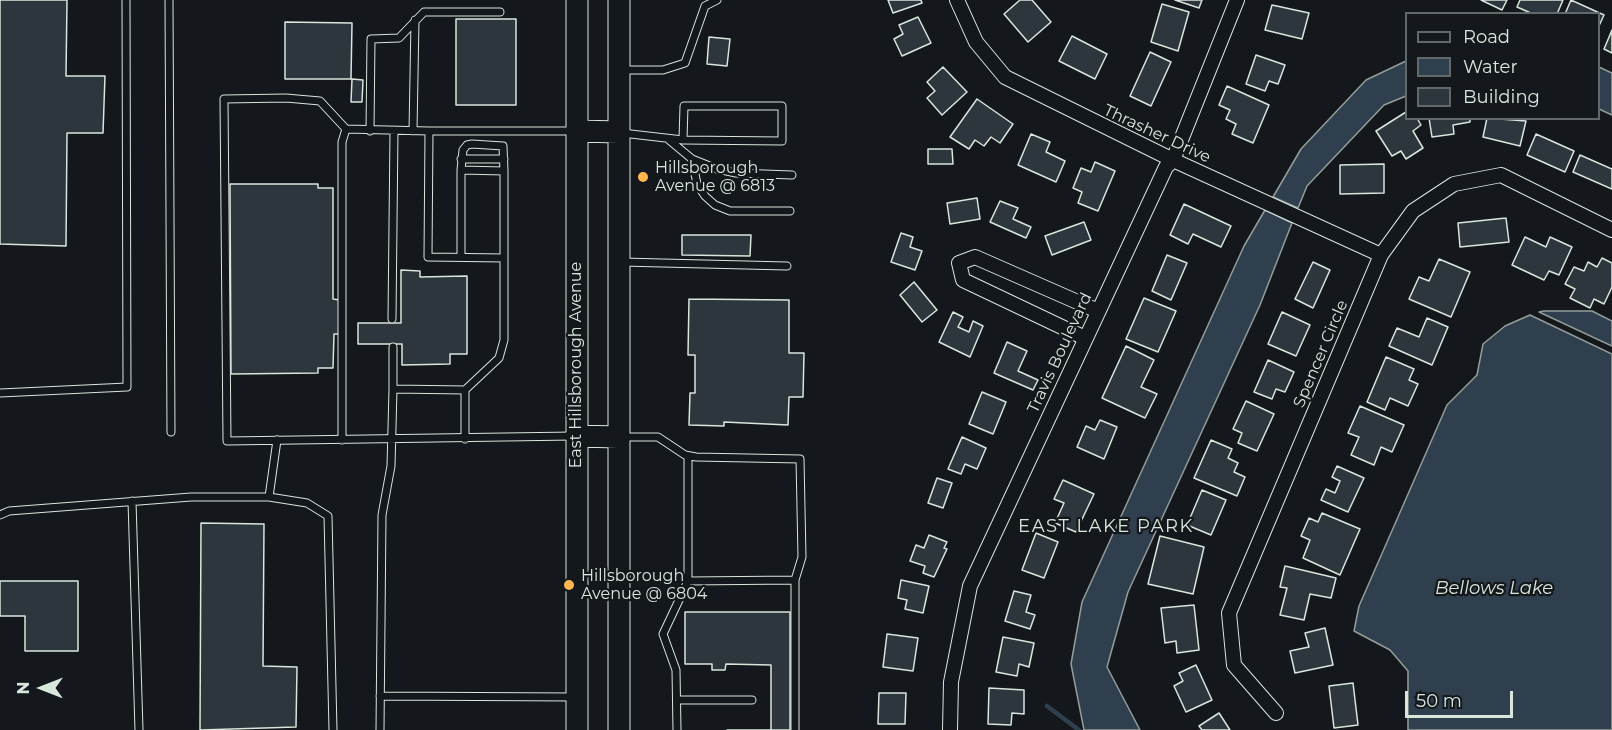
<!DOCTYPE html>
<html>
<head>
<meta charset="utf-8">
<style>
  body { margin:0 }
  #map { position:relative; width:1612px; height:730px; overflow:hidden; background:#14181c; font-family:Montserrat,sans-serif }
  canvas { display:block }
  .legend { position:absolute; left:1405px; top:12px; width:195px; height:108px; box-sizing:border-box; background:#14181c; border:2px solid #626a69; margin:0; padding:8px 10px; list-style:none; font-size:18px; color:#d8e6dc }
  .legend li { display:flex; align-items:center; gap:12px; height:30px }
  .legend b { width:30px; border:2px solid #626a69 }
  .north { position:absolute; left:12px; top:658px; width:60px; height:60px; -webkit-text-stroke:4px #14181c; paint-order:stroke; rotate:270deg; font-size:16px; font-weight:700; line-height:24px; text-align:center; color:#d8e6dc }
  .north::after { content:''; display:block; margin:auto; width:21px; height:27px; background:#d8e6dc; clip-path:polygon(50% 0,100% 100%,50% 72%,0 100%) }
  .scale { position:absolute; left:1405px; top:691px; width:108px; height:27px; box-sizing:border-box; border:3px solid #d8e6dc; border-top:0; padding-left:8px; font-size:18px; line-height:21px; white-space:nowrap; color:#d8e6dc; -webkit-text-stroke:4px #14181c; paint-order:stroke }
</style>
</head>
<body>
<div id="map">
<canvas width="1612" height="730"></canvas>
<ul class="legend">
<li><b style="height:8px;background:#14181c"></b>Road</li>
<li><b style="height:16px;background:#2f3f4d"></b>Water</li>
<li><b style="height:16px;background:#2c363c"></b>Building</li>
</ul>
<div class="north">N</div>
<div class="scale">50 m</div>
</div>
<script>
const context = document.querySelector('canvas').getContext('2d');
context.lineJoin = 'round';
function fill(path, color) { context.fillStyle = color; context.fill(path, 'evenodd'); }
const toPath = rows => new Path2D(rows.map(r => 'M' + r).join(''));
function trace(path, color, width, dash) { context.strokeStyle = color; context.lineWidth = width; context.lineCap = dash ? 'butt' : 'round'; context.setLineDash(dash || []); context.stroke(path); }
function drawText(font, color, halo, rows, align = 'center') {
  context.font = font + ' Montserrat,sans-serif'; context.lineWidth = 4.5; context.setLineDash([]); context.textBaseline = 'middle'; context.strokeStyle = halo; context.fillStyle = color; for (const [text, x, y, turn = 0] of rows) {
    context.save(); context.translate(x, y); context.rotate((+turn || 0) * Math.PI / 180); context.textAlign = isNaN(turn) ? turn : align; if (halo) context.strokeText(text, 0, 0); context.fillText(text, 0, 0); context.restore();
  }
}
const water = toPath([
  [1406,61,1406,96,1384,105,1307,186,1298,208,1273,197,1301,149,1366,80,1406,61],
  [1599,67,1612,73,1612,115,1599,109,1599,67],
  [1265,210,1292,223,1260,305,1128,592,1107,667,1140,730,1084,730,1071,664,1082,602,1244,246,1265,210],
  [1544,311,1592,311,1612,321,1612,346,1539,312,1544,311],
  [1530,315,1612,354,1612,730,1408,730,1408,671,1390,650,1354,631,1359,606,1447,405,1477,375,1483,344,1505,326,1530,315]
]);
fill(water, '#2f3f4d');
trace(water, '#939e99', 1.5);
trace(toPath([
  [1047,706,1079,730]
]), '#2f3f4d', 4.5);
const building = toPath([
  [0,0,67,0,66,76,105,76,103,133,67,133,66,246,0,244,0,0],
  [888,0,921,0,922,3,893,13,888,0],
  [1020,0,1032,0,1051,22,1028,42,1004,14,1020,0],
  [1175,0,1202,0,1199,8,1175,0],
  [1481,0,1507,0,1502,10,1481,0],
  [1520,0,1563,0,1557,14,1533,14,1517,7,1520,0],
  [1571,0,1604,15,1598,28,1598,14,1565,14,1571,0],
  [1162,4,1189,12,1178,51,1151,42,1162,4],
  [1272,5,1309,13,1302,39,1265,30,1272,5],
  [918,17,931,43,902,56,894,39,903,34,899,25,918,17],
  [456,19,516,19,516,105,456,105,456,19],
  [285,22,352,23,351,79,285,79,285,22],
  [1612,30,1612,53,1604,49,1612,30],
  [1072,36,1107,54,1095,79,1059,61,1072,36],
  [709,37,730,39,727,66,707,64,709,37],
  [1150,52,1171,62,1151,106,1130,96,1150,52],
  [1256,55,1285,65,1278,84,1269,81,1265,91,1246,84,1256,55],
  [943,67,967,92,942,115,927,98,935,91,927,82,943,67],
  [352,79,363,80,362,102,351,102,352,79],
  [1227,86,1269,105,1253,143,1232,134,1236,124,1226,119,1230,110,1219,105,1227,86],
  [977,99,1013,124,1000,143,991,137,984,146,975,140,969,149,950,137,977,99],
  [1406,112,1406,118,1417,118,1421,125,1413,131,1423,148,1406,159,1401,151,1392,156,1376,131,1406,112],
  [1429,118,1470,118,1470,122,1453,125,1454,134,1432,137,1429,118],
  [1487,118,1526,121,1520,146,1483,137,1487,118],
  [1031,134,1050,142,1046,152,1065,161,1056,182,1018,165,1031,134],
  [1536,134,1574,151,1565,172,1527,155,1536,134],
  [928,149,952,149,953,164,928,164,928,149],
  [1580,155,1612,169,1612,189,1573,172,1580,155],
  [1095,162,1115,171,1098,211,1078,203,1082,192,1073,188,1081,168,1091,172,1095,162],
  [1384,164,1384,193,1340,194,1340,165,1384,164],
  [230,184,318,184,318,188,333,188,333,299,340,300,339,334,334,334,333,368,318,368,318,373,231,374,230,184],
  [977,198,980,219,950,224,947,203,977,198],
  [1000,201,1018,208,1013,219,1031,227,1026,238,990,222,1000,201],
  [1184,204,1231,226,1221,247,1193,234,1188,244,1170,235,1184,204],
  [1506,218,1509,242,1460,247,1458,223,1506,218],
  [1084,222,1091,240,1052,255,1045,236,1084,222],
  [901,233,913,237,910,247,922,251,915,270,891,262,901,233],
  [682,235,751,235,750,256,682,255,682,235],
  [1525,237,1546,247,1550,237,1572,247,1559,275,1549,271,1544,280,1512,265,1525,237],
  [1167,255,1187,263,1171,300,1152,291,1167,255],
  [1602,258,1612,263,1612,287,1604,304,1594,299,1590,308,1570,298,1575,289,1565,284,1574,267,1584,271,1588,262,1597,267,1602,258],
  [1439,259,1470,272,1451,317,1409,299,1419,277,1429,281,1439,259],
  [1313,262,1330,270,1313,308,1295,299,1313,262],
  [401,270,420,271,420,277,467,276,467,354,450,354,450,364,402,365,402,344,358,344,358,323,401,323,401,270],
  [914,282,937,310,922,322,900,295,914,282],
  [1144,298,1176,311,1158,352,1126,339,1144,298],
  [689,299,789,300,789,353,804,353,803,397,789,397,788,425,724,422,724,426,689,425,690,393,695,393,695,355,688,355,689,299],
  [953,312,963,317,958,327,969,332,973,321,983,326,970,357,939,342,953,312],
  [1282,312,1310,325,1296,356,1268,344,1282,312],
  [1427,318,1448,327,1432,365,1389,346,1397,328,1419,337,1427,318],
  [1007,342,1027,351,1018,371,1038,380,1033,390,994,373,1007,342],
  [1126,346,1154,360,1141,387,1157,394,1145,418,1102,398,1126,346],
  [1386,357,1414,369,1409,380,1418,384,1408,406,1390,398,1385,410,1367,402,1386,357],
  [1268,360,1294,372,1285,392,1276,389,1272,399,1254,392,1268,360],
  [982,392,1006,402,993,434,969,424,982,392],
  [1246,401,1274,414,1257,451,1238,443,1242,433,1233,429,1246,401],
  [1360,406,1404,425,1392,452,1381,447,1374,465,1351,455,1359,437,1348,433,1360,406],
  [1100,420,1117,427,1104,459,1077,447,1086,426,1095,430,1100,420],
  [962,437,986,448,977,469,965,464,961,474,948,469,962,437],
  [1211,440,1232,449,1228,458,1238,463,1234,472,1245,477,1237,496,1194,478,1211,440],
  [1337,466,1364,478,1348,512,1321,500,1326,489,1335,493,1340,481,1332,477,1337,466],
  [937,478,952,483,943,508,928,503,937,478],
  [1063,480,1094,494,1076,532,1055,523,1064,503,1054,499,1063,480],
  [1202,490,1226,500,1211,535,1187,525,1202,490],
  [1322,513,1360,529,1340,575,1303,558,1310,540,1301,536,1309,518,1318,522,1322,513],
  [201,523,264,524,263,666,297,667,296,727,200,730,201,523],
  [1036,533,1058,542,1044,578,1022,570,1036,533],
  [929,535,947,542,944,548,947,549,934,577,923,573,925,566,910,561,916,545,924,548,929,535],
  [1160,536,1204,547,1193,594,1148,584,1160,536],
  [1285,566,1336,578,1331,598,1310,594,1304,620,1280,615,1287,588,1280,587,1285,566],
  [901,580,929,586,923,613,905,609,907,600,898,598,901,580],
  [0,581,78,581,78,651,25,651,25,616,0,616,0,581],
  [1014,591,1031,595,1026,612,1035,615,1030,629,1005,621,1014,591],
  [1194,605,1199,650,1177,653,1176,641,1165,643,1161,608,1194,605],
  [685,612,790,612,790,730,727,730,771,730,771,665,726,664,725,670,712,670,712,664,685,664,685,612],
  [1325,628,1333,665,1295,673,1290,651,1309,647,1305,633,1325,628],
  [887,634,918,638,913,671,883,667,887,634],
  [1003,637,1034,643,1029,667,1019,664,1017,676,996,672,1003,637],
  [1196,665,1212,700,1186,712,1174,686,1183,681,1179,673,1196,665],
  [1353,683,1358,725,1334,728,1329,686,1353,683],
  [989,688,1024,690,1024,714,1012,713,1011,725,988,724,989,688],
  [879,693,906,693,905,724,878,724,879,693],
  [1219,713,1230,730,1202,730,1199,726,1219,713]
]);
fill(building, '#2c363c');
trace(building, '#d8e6dc', 1.5);
const service = toPath([
  [169,0,171,432],
  [621,70,663,70,685,63,705,6,717,0],
  [370,131,371,39,399,38,424,12,500,12],
  [413,131,415,20],
  [429,131,346,129,320,101,286,98,224,99,227,441,574,436],
  [622,133,683,140,684,106,782,106,782,141,683,140],
  [668,139,692,159,697,184,705,196,715,205,730,211,790,211],
  [461,159,504,159],
  [692,159,717,169,736,173,792,175],
  [461,170,461,257],
  [504,258,504,171,461,170,463,150,467,145,472,144,503,146,504,171],
  [621,262,787,266],
  [392,319,394,131],
  [393,389,393,347],
  [0,393,127,387,126,0],
  [621,437,658,437,685,455,696,457,800,459,802,557,795,580,688,581],
  [465,439,465,390,499,358,504,340,504,258,428,257,429,131,574,131],
  [342,440,342,142,346,129],
  [269,497,277,440],
  [132,501,139,730],
  [0,515,9,511,191,497,269,497,307,503,328,516,333,730],
  [795,580,795,730],
  [380,696,574,697],
  [677,700,752,700],
  [380,730,382,515,391,466,393,389,465,390],
  [677,730,676,670,663,634,688,581,688,456]
]);
const minor = toPath([
  [957,0,976,42,1005,77,1173,160,1381,255],
  [1085,338,963,280,959,263,975,257,1098,311],
  [1276,713,1234,665,1229,613,1381,255,1413,211,1454,184,1501,175,1612,230],
  [950,730,951,682,970,586,1166,167,1173,160,1237,0]
]);
const primary = toPath([
  [577,0,577,730],
  [619,0,619,730],
  [577,131,619,132],
  [576,436,619,437]
]);
trace(service, '#d8e6dc', 9);
trace(minor, '#d8e6dc', 16);
trace(primary, '#d8e6dc', 23);
trace(service, '#14181c', 7);
trace(minor, '#14181c', 14);
trace(primary, '#14181c', 21);
for (const [x, y, r, color] of [
  [643,177,6,"#ffb74d"],
  [569,585,6,"#ffb74d"]
]) { const dot = new Path2D(); dot.arc(x, y, r, 0, 2 * Math.PI); context.fillStyle = color; context.fill(dot); trace(dot, '#14181c', 2); }
drawText('16px', '#d8e6dc', '#14181c', [
  ["Thrasher Drive",1157,134,25],
  ["Travis Boulevard",1060,353,-65],
  ["Spencer Circle",1321,354,-67],
  ["East Hillsborough Avenue",576,365,-90]
]);
drawText('16px', '#d8e6dc', '#14181c', [
  ["Hillsborough",655,168],
  ["Avenue @ 6813",655,186],
  ["Hillsborough",581,576],
  ["Avenue @ 6804",581,594]
], 'left');
context.letterSpacing = '1.5px';
drawText('18px', '#d8e6dc', '#14181c', [
  ["EAST LAKE PARK",1106,527]
]);
context.letterSpacing = '0px';
drawText('italic 18px', '#d8e6dc', '#14181c', [
  ["Bellows Lake",1494,589]
]);
</script>
</body>
</html>
